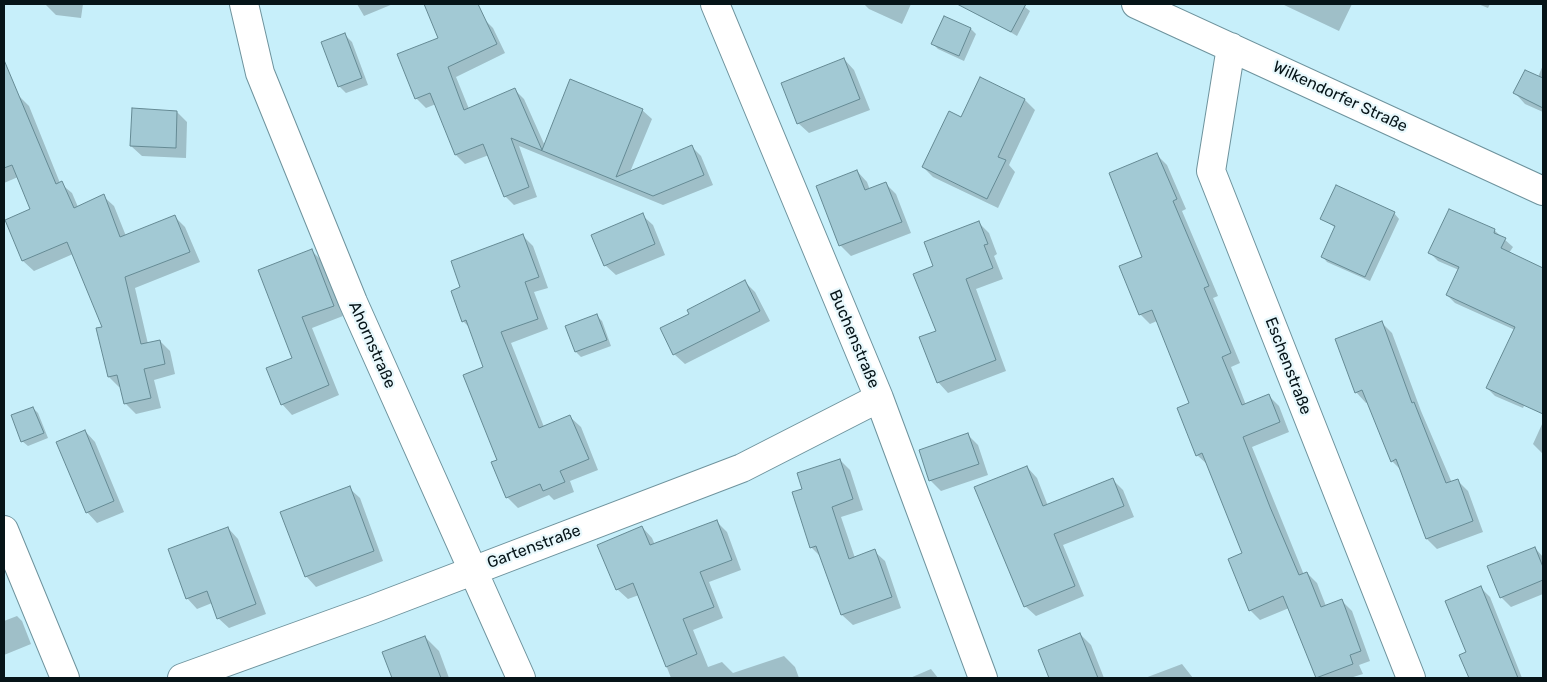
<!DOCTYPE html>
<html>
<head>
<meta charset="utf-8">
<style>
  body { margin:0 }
  #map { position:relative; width:1547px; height:682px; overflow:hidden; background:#c7effa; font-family:Rubik,sans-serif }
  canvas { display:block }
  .frame { position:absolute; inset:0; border:5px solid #061418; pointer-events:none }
</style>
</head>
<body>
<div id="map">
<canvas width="1547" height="682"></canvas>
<div class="frame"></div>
</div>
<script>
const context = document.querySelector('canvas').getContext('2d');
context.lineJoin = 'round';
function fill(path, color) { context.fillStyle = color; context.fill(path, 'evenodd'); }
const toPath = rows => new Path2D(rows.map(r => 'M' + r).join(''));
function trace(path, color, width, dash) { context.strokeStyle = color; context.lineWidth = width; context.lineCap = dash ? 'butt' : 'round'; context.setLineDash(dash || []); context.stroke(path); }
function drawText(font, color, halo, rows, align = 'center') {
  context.font = font + ' Rubik,sans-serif'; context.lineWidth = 4.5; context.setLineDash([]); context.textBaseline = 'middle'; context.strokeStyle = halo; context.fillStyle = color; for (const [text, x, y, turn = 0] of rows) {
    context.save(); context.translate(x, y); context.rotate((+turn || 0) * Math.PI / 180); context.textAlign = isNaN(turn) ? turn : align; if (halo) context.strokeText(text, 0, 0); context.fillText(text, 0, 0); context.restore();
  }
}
fill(toPath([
  [45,4,83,4,81,18,56,15],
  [357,4,393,4,364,16],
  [426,4,461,4,470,25,484,19,493,28,505,53,456,77,469,109,515,90,524,99,545,146,642,110,652,119,630,172,692,147,701,156,713,185,663,205,519,146,537,197,514,205,505,196,489,155,465,164,456,155,436,104,426,108,416,98,440,39],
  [864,4,911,4,902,24,869,9],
  [994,4,1021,4,1030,11,1017,36,987,18],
  [1282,4,1352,4,1339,31],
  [1478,4,1490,4,1488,8],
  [944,18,971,29,976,34,964,61,938,49,933,44],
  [345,35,352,42,368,85,346,93,339,86],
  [844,59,854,70,870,110,809,133,798,123],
  [1543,65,1543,112,1525,104,1515,93,1538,77],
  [981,79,1025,100,1035,110,1009,165,1015,172,998,208,933,177,923,167,962,118],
  [18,95,29,106,60,183,72,193,78,207,103,196,114,206,126,236,175,217,185,227,200,262,135,288,148,344,160,341,170,351,175,374,154,380,161,408,136,414,126,404,121,386,119,387,109,377,104,327,73,254,34,271,23,261,7,220,32,210,18,177,4,183,4,101],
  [177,112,187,122,186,158,142,156,131,146],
  [1157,155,1167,165,1186,209,1182,211,1218,296,1213,298,1240,363,1231,367,1246,405,1269,396,1279,406,1289,432,1252,447,1304,575,1307,573,1317,583,1326,606,1342,601,1352,611,1370,661,1359,665,1363,674,1350,678,1318,678,1289,608,1260,620,1250,610,1244,554,1208,465,1197,455,1191,404,1157,321,1150,324,1140,314,1143,257],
  [857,171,867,182,870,190,886,184,896,194,911,233,851,256,841,246,818,187],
  [1394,213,1399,219,1370,281,1327,262,1322,256,1336,228,1321,218],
  [642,215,653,225,665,255,616,275,605,265],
  [978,222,989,233,997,254,994,256,1003,279,976,289,1006,371,948,393,938,382,934,267],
  [1494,230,1513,247,1509,253,1543,269,1543,350,1539,359,1543,364,1523,408,1495,396,1487,388,1515,330,1455,303,1447,295,1459,270,1438,261,1430,253],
  [523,236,533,246,548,288,534,292,548,329,511,343,544,427,570,417,581,427,598,470,570,481,574,492,554,500,549,495,518,508,507,497,499,461,485,368,470,328,463,321,462,288],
  [311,250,322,261,343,316,312,328,339,395,292,415,282,404,293,358],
  [745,282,755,292,770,321,685,364,674,354,691,314],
  [597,316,602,321,611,346,581,357,576,352,567,327],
  [1382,323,1392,333,1421,411,1452,483,1458,481,1468,491,1483,532,1437,549,1427,539,1401,470,1392,461,1368,402,1366,403,1356,392],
  [33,408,38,413,48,438,28,446,22,441],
  [1543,422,1543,454,1533,444],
  [85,431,95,442,124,512,97,523,87,512],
  [967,434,978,445,988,475,941,491,931,481,920,451],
  [840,460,850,470,863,510,841,517,855,558,874,551,885,561,901,608,853,625,842,615,822,558,811,547,804,489],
  [1027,467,1037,478,1048,506,1113,480,1123,490,1134,517,1063,545,1084,596,1036,616,1025,606],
  [349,488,360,498,383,561,316,587,306,576],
  [716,521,727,532,741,570,709,582,723,618,693,630,708,667,722,662,733,673,784,656,795,667,799,678,671,678,639,595,628,599,617,589,642,527,652,538,655,545],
  [228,528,238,539,266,614,229,628,218,618,212,603,197,609,187,598],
  [1535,548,1543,557,1543,594,1511,607,1501,597],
  [1481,588,1490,597,1522,678,1470,678,1461,656,1468,653],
  [17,616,22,621,31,644,4,655,4,621],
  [1080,634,1091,645,1104,678,1051,678,1040,650],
  [425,637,439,651,449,678,394,678,384,653],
  [1182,664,1193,678,1145,678],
  [931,669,938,678,910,678]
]), '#0003');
const building = toPath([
  [424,4,478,4,497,44,448,67,464,110,515,88,542,150,570,79,643,109,616,177,692,145,704,175,653,196,511,138,529,187,504,197,483,144,455,155,430,93,415,99,397,54,438,38,424,4],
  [957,4,1026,4,1011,32,957,4],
  [944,16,971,28,959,56,931,44,944,16],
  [345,33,362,78,338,87,321,42,345,33],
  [844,58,860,99,797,124,781,83,844,58],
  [4,60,56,184,62,181,74,208,104,194,120,237,175,215,190,252,125,277,141,344,160,340,165,364,144,369,151,398,124,404,117,375,108,377,96,328,102,327,67,242,22,261,5,220,30,209,12,165,4,168,4,60],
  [1525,70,1543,78,1543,108,1513,93,1525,70],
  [980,77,1025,99,998,157,1006,160,987,199,922,167,949,111,961,117,980,77],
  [132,108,177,111,176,148,130,146,132,108],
  [1157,153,1177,199,1173,201,1209,286,1204,288,1231,353,1222,357,1242,405,1269,394,1280,422,1243,437,1270,507,1299,575,1307,572,1321,607,1342,599,1361,651,1350,655,1353,664,1316,678,1283,596,1249,611,1228,559,1242,553,1202,453,1196,456,1177,408,1189,403,1152,310,1139,315,1119,266,1142,257,1109,173,1157,153],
  [857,170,865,190,886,182,902,222,839,246,816,186,857,170],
  [1336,185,1395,212,1365,277,1321,257,1335,226,1320,219,1336,185],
  [1449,209,1495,229,1494,233,1506,238,1501,248,1543,268,1543,414,1486,388,1515,327,1446,295,1459,267,1428,253,1449,209],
  [643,213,655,244,604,266,591,235,643,213],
  [979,221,988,244,984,245,993,268,966,279,996,360,937,383,919,337,936,331,913,274,933,266,924,242,979,221],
  [523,234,539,277,525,282,538,319,501,332,539,428,570,415,589,459,560,471,565,482,543,491,540,484,506,498,491,462,497,460,463,375,483,367,466,320,462,322,451,291,460,287,451,261,523,234],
  [312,249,334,306,302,317,329,385,281,405,266,368,292,358,258,270,312,249],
  [745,280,760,311,673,355,660,328,689,314,687,310,745,280],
  [597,314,607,340,575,352,565,326,597,314],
  [1382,321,1412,403,1414,402,1446,483,1458,479,1473,521,1426,539,1396,459,1391,462,1362,390,1355,393,1335,339,1382,321],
  [33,407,44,433,21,442,11,415,33,407],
  [85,430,114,501,86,513,56,442,85,430],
  [968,433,979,464,929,481,919,450,968,433],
  [840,459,853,499,832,507,849,559,875,549,892,597,841,615,816,546,810,548,792,492,802,489,797,473,840,459],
  [1027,466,1043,506,1113,478,1124,506,1054,534,1075,586,1024,607,974,487,1027,466],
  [350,486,374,551,305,577,280,512,350,486],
  [717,520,732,560,700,572,714,607,683,619,697,654,666,667,633,583,616,590,597,545,642,526,650,545,717,520],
  [228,527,256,604,217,619,207,591,186,599,168,549,228,527],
  [1535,547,1543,567,1543,580,1500,598,1487,566,1535,547],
  [1481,586,1518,678,1469,678,1459,655,1466,652,1445,601,1481,586],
  [1080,633,1098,678,1049,678,1038,650,1080,633],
  [425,636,441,678,392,678,382,652,425,636]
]);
fill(building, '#a2c9d4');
trace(building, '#658a94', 1);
const minor = toPath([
  [244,4,260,73,353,302,521,678],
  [715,4,879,398,983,678],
  [1136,4,1543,191],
  [1231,47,1211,171,1411,678],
  [4,530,65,678],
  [182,678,373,609,742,468,879,398]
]);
trace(minor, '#6e939d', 30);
trace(minor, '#fff', 28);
drawText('16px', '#061418', '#e8f8fc', [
  ["Wilkendorfer Straße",1340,97,25],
  ["Buchenstraße",854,339,67],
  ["Ahornstraße",372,345,66],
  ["Eschenstraße",1288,366,69],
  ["Gartenstraße",534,547,-20]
]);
</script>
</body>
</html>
